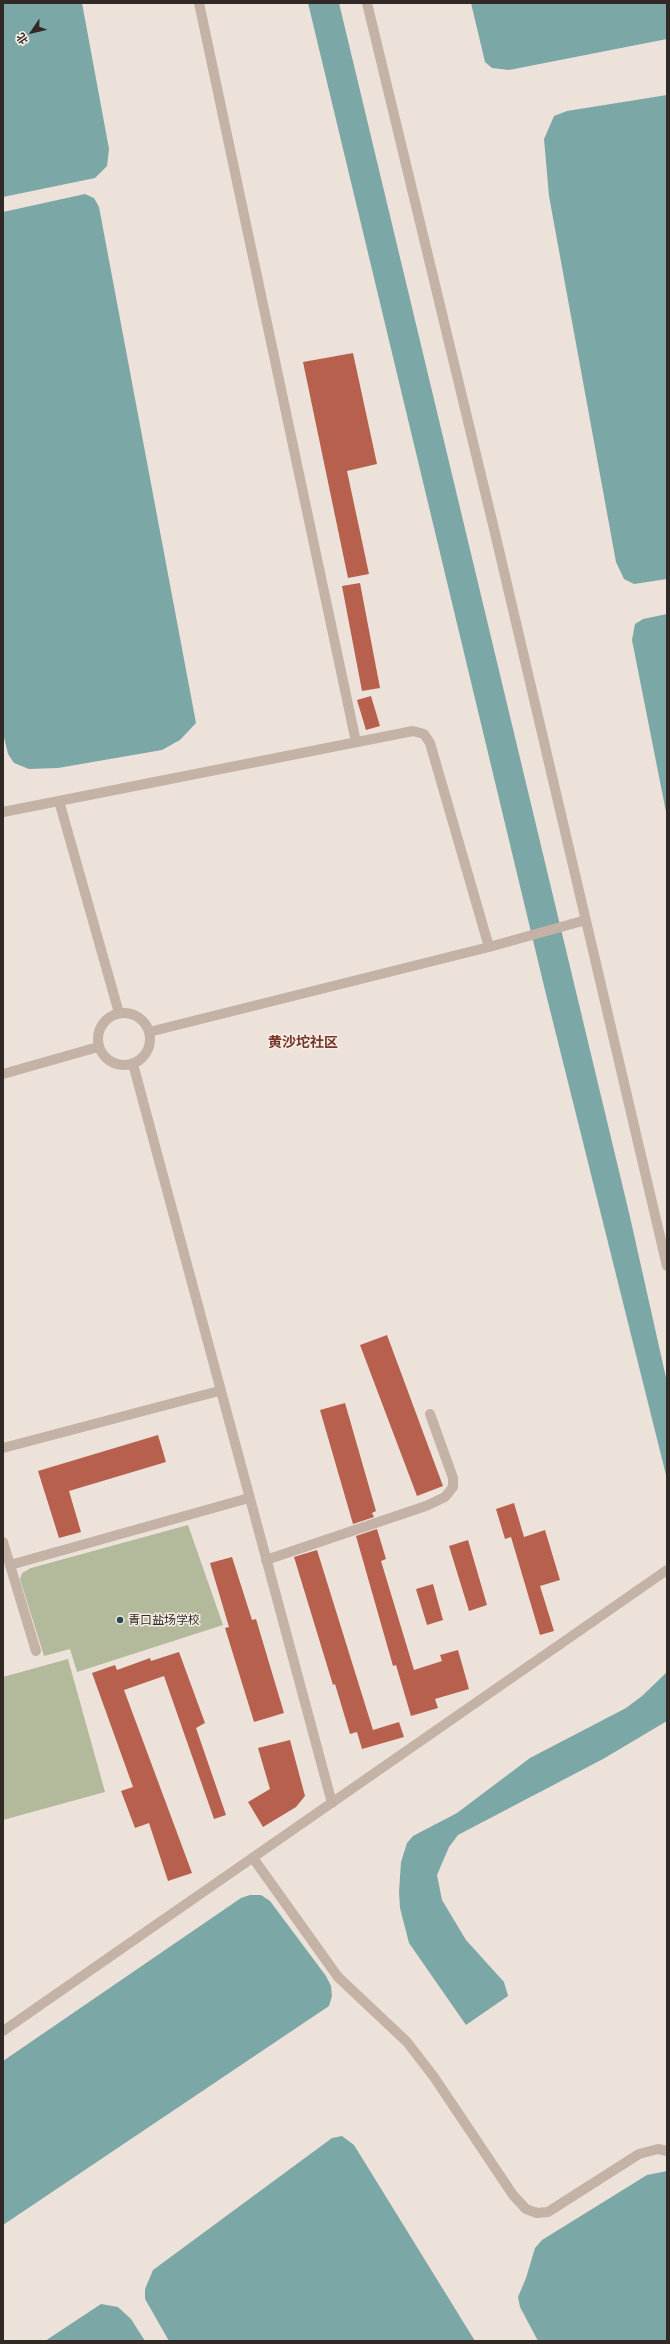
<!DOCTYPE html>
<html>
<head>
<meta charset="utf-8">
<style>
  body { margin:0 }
  #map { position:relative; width:670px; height:2344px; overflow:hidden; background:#ede2d9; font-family:"Asap Condensed","Noto Sans SC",sans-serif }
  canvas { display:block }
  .frame { position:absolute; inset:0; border:4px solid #312926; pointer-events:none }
  .north { position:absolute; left:12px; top:12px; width:40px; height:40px; -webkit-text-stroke:3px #f6ede4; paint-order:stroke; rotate:235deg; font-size:11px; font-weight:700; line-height:16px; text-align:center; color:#312926 }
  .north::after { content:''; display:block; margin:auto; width:14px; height:18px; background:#312926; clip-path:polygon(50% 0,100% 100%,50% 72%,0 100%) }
</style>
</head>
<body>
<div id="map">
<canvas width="670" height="2344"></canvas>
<div class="frame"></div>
<div class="north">北</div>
</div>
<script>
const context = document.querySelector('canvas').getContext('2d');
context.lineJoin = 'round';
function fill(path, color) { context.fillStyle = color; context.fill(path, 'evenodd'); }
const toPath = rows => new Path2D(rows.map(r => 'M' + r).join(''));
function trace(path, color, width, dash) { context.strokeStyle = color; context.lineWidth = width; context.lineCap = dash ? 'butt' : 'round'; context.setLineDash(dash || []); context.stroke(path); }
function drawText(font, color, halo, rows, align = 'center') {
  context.font = font + ' "Asap Condensed","Noto Sans SC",sans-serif'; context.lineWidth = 3; context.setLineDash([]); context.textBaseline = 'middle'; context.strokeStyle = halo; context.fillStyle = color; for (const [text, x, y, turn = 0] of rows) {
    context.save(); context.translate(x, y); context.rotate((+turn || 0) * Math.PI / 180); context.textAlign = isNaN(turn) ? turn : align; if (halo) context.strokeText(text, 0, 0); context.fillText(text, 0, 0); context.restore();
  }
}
fill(toPath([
  [188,1525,223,1625,77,1672,70,1649,44,1656,20,1579,22,1573,31,1568],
  [68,1659,105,1792,3,1820,3,1677]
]), '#b2ba9b');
fill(toPath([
  [3,3,82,3,109,149,107,166,95,178,3,197],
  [308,3,339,3,630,1217,667,1382,667,1479,544,986],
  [471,3,667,3,667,39,509,70,492,68,485,62],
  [667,95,667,579,634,584,624,579,616,562,549,196,544,139,554,116,567,111],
  [85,194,94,198,99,207,196,723,180,740,162,750,58,768,29,769,14,763,8,754,3,733,3,212],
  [667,614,667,817,632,640,635,624,643,619],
  [667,1672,667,1721,603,1759,458,1835,449,1847,437,1875,442,1900,466,1940,504,1982,508,1996,466,2025,409,1943,400,1908,399,1892,401,1862,407,1843,413,1836,457,1813,530,1758,626,1708,642,1696],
  [250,1895,261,1895,270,1901,326,1976,331,1986,332,1996,329,2006,3,2225,3,2061,241,1898],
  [342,2136,354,2145,475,2341,169,2341,145,2299,145,2289,153,2270,332,2138],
  [667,2171,667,2341,538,2341,520,2307,518,2297,526,2278,535,2248,542,2240,647,2175],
  [101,2304,118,2307,131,2319,145,2341,45,2341]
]), '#7ba7a6');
fill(toPath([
  [353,353,377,464,347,471,369,574,348,578,303,362],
  [360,583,380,688,362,691,342,586],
  [371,696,380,726,366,730,357,700],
  [387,1335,443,1486,417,1496,360,1345],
  [345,1403,376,1511,372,1513,374,1517,353,1524,320,1410],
  [158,1435,166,1462,69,1491,81,1532,59,1538,38,1471],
  [514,1503,524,1537,545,1530,560,1580,540,1586,554,1631,540,1635,511,1537,505,1539,496,1509],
  [377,1529,386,1559,381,1561,414,1670,442,1661,440,1655,458,1650,469,1689,435,1699,438,1708,411,1716,396,1665,393,1666,356,1536],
  [468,1540,487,1605,469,1611,449,1546],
  [317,1550,373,1730,399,1722,404,1737,362,1749,357,1732,350,1734,335,1684,333,1685,294,1557],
  [232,1557,252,1620,256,1619,284,1713,254,1722,225,1628,229,1627,210,1563],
  [433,1584,443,1620,427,1625,416,1589],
  [179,1652,205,1723,196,1728,226,1815,214,1819,164,1676,124,1690,192,1873,168,1881,149,1823,135,1828,121,1791,133,1787,92,1673,115,1665,117,1670,150,1658,151,1661],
  [290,1740,305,1796,296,1807,263,1827,248,1802,270,1789,258,1748]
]), '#b7604d');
trace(toPath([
  [199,3,356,742],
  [367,3,495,533,667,1266],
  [59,801,119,1013],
  [3,812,413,731,424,734,430,743,489,947],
  '98 1039a26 26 0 1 1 52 0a26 26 0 1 1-52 0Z',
  [149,1032,489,947,586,920],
  [133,1064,332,1803],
  [3,1074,98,1047],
  [3,1448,219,1391],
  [3,1542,36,1651],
  [266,1560,426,1506,445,1497,453,1487,453,1478,430,1414],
  [10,1565,249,1498],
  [253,1858,338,1977,407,2042,434,2077,513,2195,526,2209,537,2213,548,2212,639,2154,658,2149,667,2151],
  [3,2031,667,1570]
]), '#c4b2a7', 10);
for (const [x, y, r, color] of [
  [120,1620,4,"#214d4d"]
]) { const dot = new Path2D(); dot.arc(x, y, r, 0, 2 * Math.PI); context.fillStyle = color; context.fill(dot); trace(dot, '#f6ede4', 1.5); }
drawText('12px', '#312926', '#f6ede4', [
  ["青口盐场学校",128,1620]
], 'left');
drawText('bold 14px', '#763629', '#f6ede4', [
  ["黄沙坨社区",303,1043]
]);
</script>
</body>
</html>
